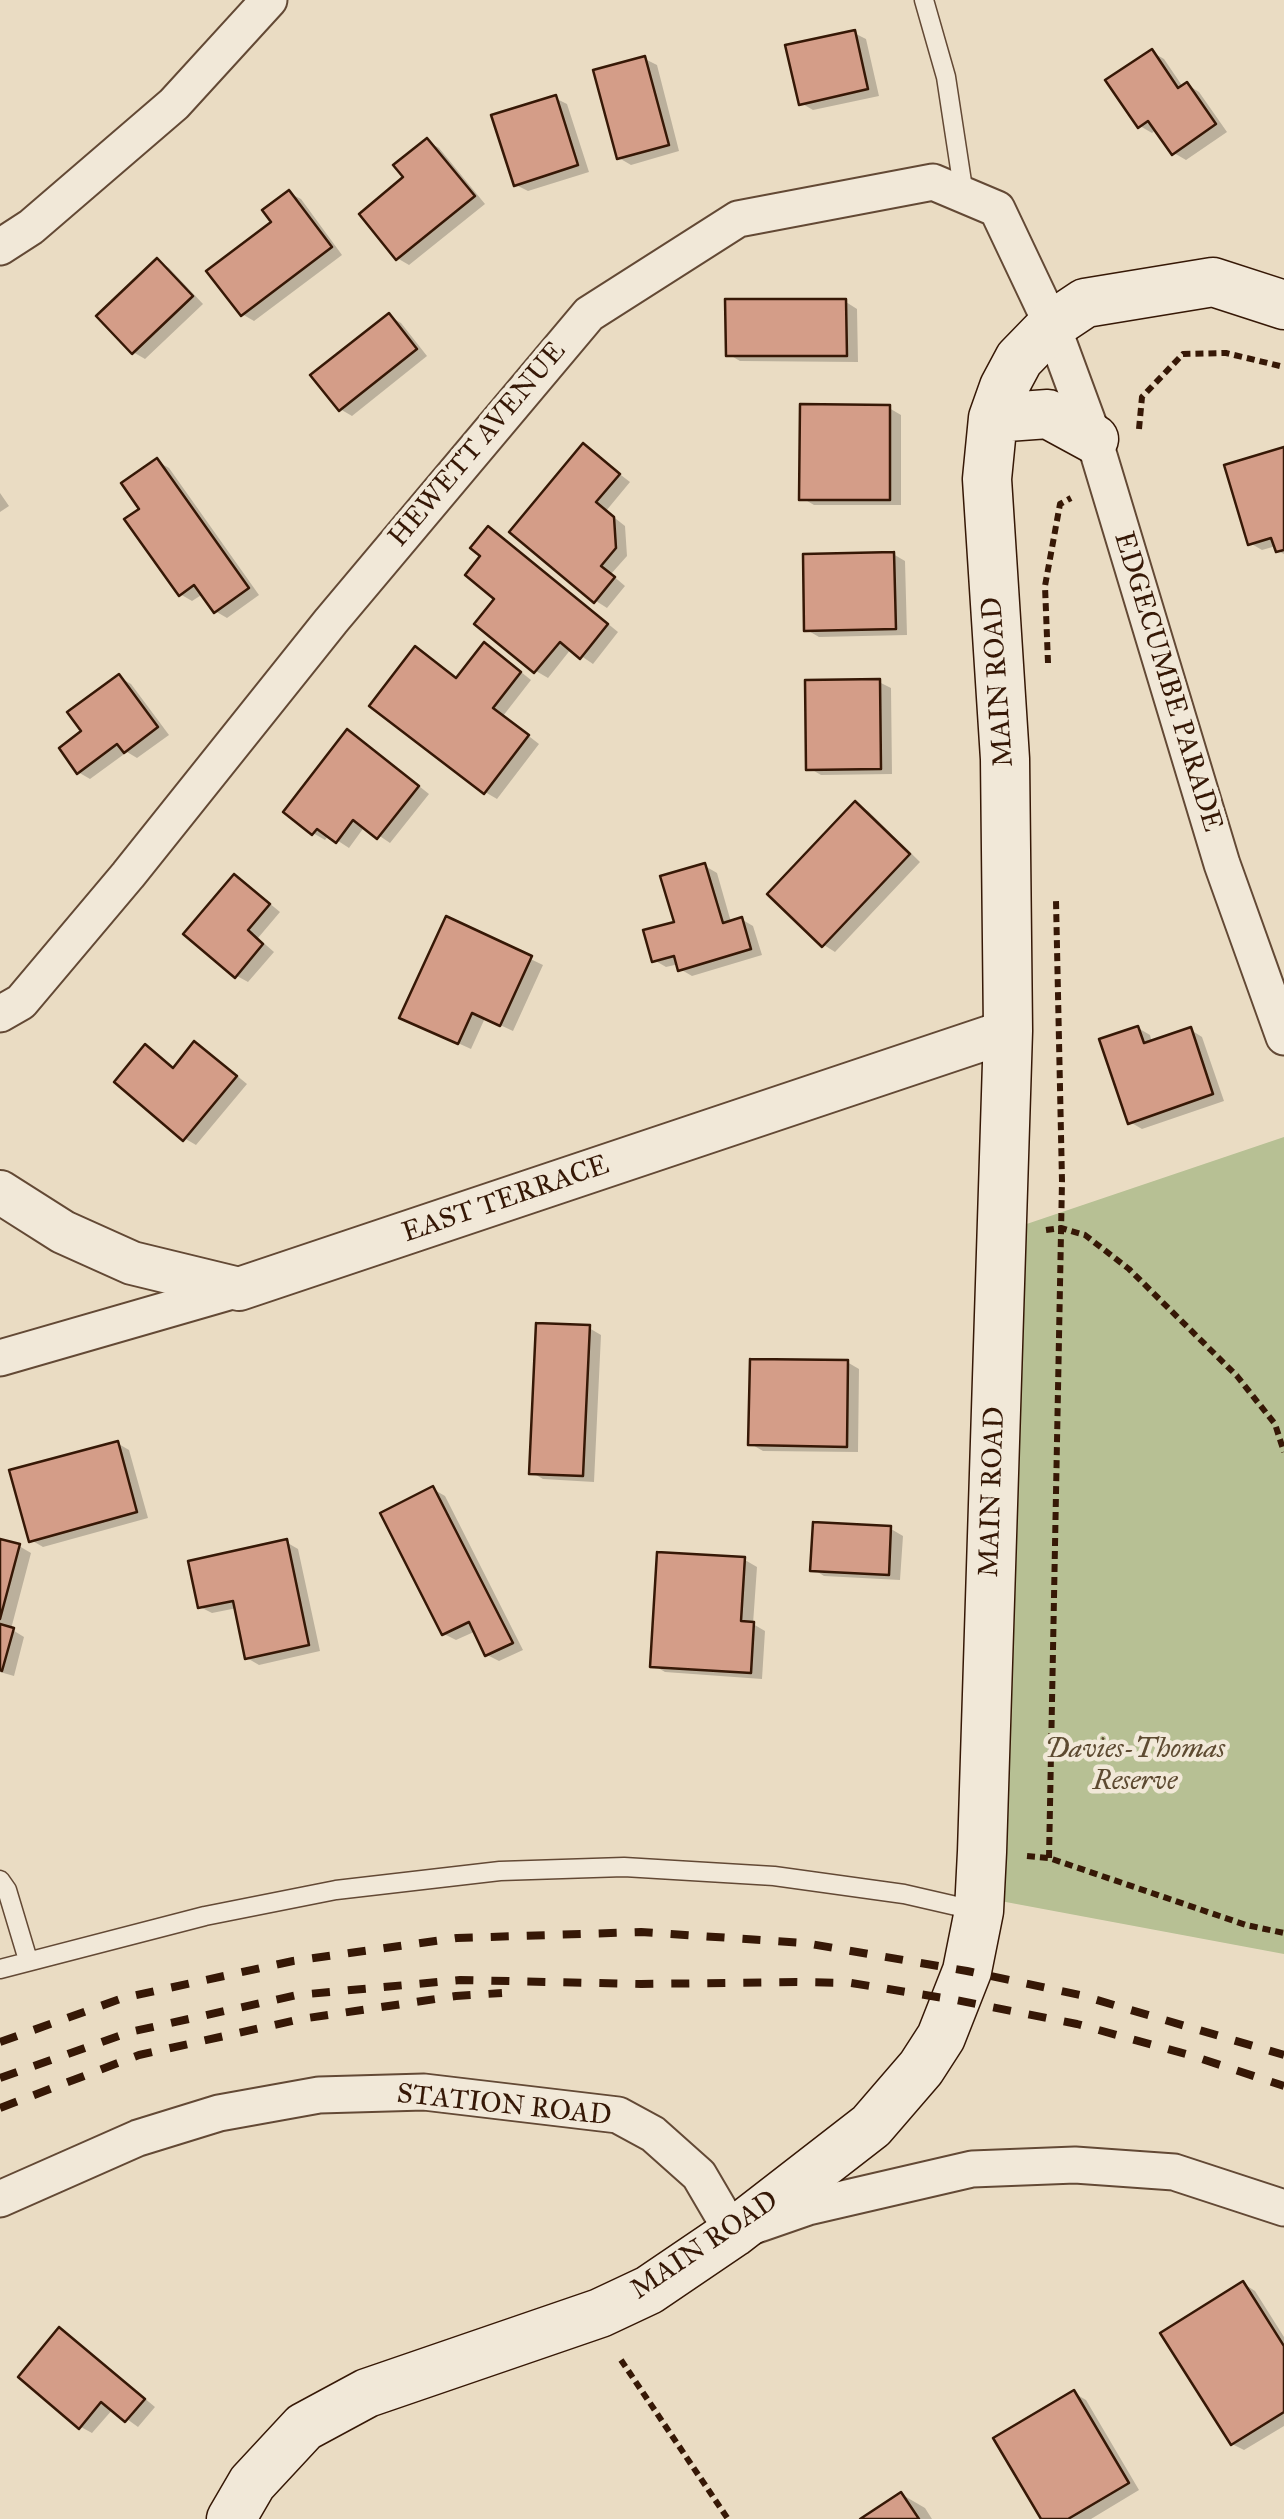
<!DOCTYPE html>
<html>
<head>
<meta charset="utf-8">
<style>
  body { margin:0 }
  canvas { display:block; background:#eadcc3 }
</style>
</head>
<body>
<canvas width="1284" height="2519"></canvas>
<script>
const context = document.querySelector('canvas').getContext('2d');
context.lineJoin = 'round';
function fill(path, color) { context.fillStyle = color; context.fill(path, 'evenodd'); }
const toPath = rows => new Path2D(rows.map(r => 'M' + r).join(''));
function trace(path, color, width, dash) { context.strokeStyle = color; context.lineWidth = width; context.lineCap = dash ? 'butt' : 'round'; context.setLineDash(dash || []); context.stroke(path); }
function drawText(font, color, halo, rows, align = 'center') {
  context.font = font + ' "IM FELL Great Primer",serif'; context.lineWidth = 9; context.setLineDash([]); context.textBaseline = 'middle'; context.strokeStyle = halo; context.fillStyle = color; for (const [text, x, y, turn = 0] of rows) {
    context.save(); context.translate(x, y); context.rotate((+turn || 0) * Math.PI / 180); context.textAlign = isNaN(turn) ? turn : align; if (halo) context.strokeText(text, 0, 0); context.fillText(text, 0, 0); context.restore();
  }
}
fill(toPath([
  [1284,1137,1284,1954,979,1897,1000,1233]
]), '#b7c094');
fill(toPath([
  [854,33,866,39,879,96,813,110,801,103],
  [1152,52,1164,59,1183,87,1188,85,1199,92,1227,132,1186,160,1174,153,1157,129,1152,133,1140,126],
  [645,59,657,65,679,151,631,165,619,158],
  [555,98,567,104,589,172,528,191,516,185],
  [427,141,439,148,485,204,409,265,397,258,406,178],
  [289,193,301,199,342,255,254,321,242,314,275,222],
  [158,261,169,268,203,304,145,359,133,352],
  [846,302,857,309,858,362,740,361,728,354],
  [389,316,401,323,427,356,352,416,340,409],
  [889,408,901,415,901,505,814,505,802,498],
  [583,446,630,482,606,511,625,526,627,556,611,574,625,586,607,608,596,601],
  [1284,449,1284,554,1278,551,1276,546,1262,550,1250,543],
  [157,461,169,468,259,595,227,618,215,611,203,594,192,601,180,594,142,509],
  [0,493,9,506,0,512],
  [489,529,501,536,618,632,593,664,571,649,548,678,536,671,478,624,497,599,484,555],
  [893,554,905,561,907,635,819,637,807,630],
  [496,652,531,680,503,716,539,744,497,799,485,792,458,680],
  [119,677,131,684,169,735,137,758,127,752,90,779,78,772,85,732],
  [879,682,891,688,892,774,821,775,809,768],
  [360,739,429,794,390,843,365,826,349,848,329,835,325,840,313,833],
  [856,804,868,811,920,862,835,952,824,945],
  [705,866,717,873,731,922,741,919,753,926,762,955,692,976,680,969,679,964,666,967,654,960],
  [235,877,246,884,280,912,258,938,274,952,248,982,237,976],
  [447,919,543,965,513,1031,485,1018,471,1049,414,1023],
  [1138,1028,1150,1035,1152,1043,1191,1030,1202,1037,1224,1101,1142,1129,1130,1122],
  [195,1044,207,1051,247,1084,196,1145,184,1138,146,1048,175,1069],
  [589,1328,601,1335,594,1482,543,1479,531,1472],
  [847,1362,859,1369,858,1452,763,1451,751,1444],
  [117,1443,129,1450,148,1518,43,1547,31,1540],
  [433,1489,445,1496,523,1650,499,1661,487,1655,476,1631,456,1640,444,1634],
  [891,1529,903,1536,900,1580,824,1576,813,1569],
  [0,1541,19,1546,31,1553,11,1629,24,1637,14,1676,0,1672],
  [286,1542,298,1549,320,1651,259,1665,247,1658,237,1608,212,1613,200,1607],
  [745,1560,757,1567,753,1624,765,1631,762,1679,665,1672,653,1665],
  [1244,2284,1255,2291,1284,2337,1284,2426,1244,2450,1232,2444],
  [60,2330,71,2337,155,2407,138,2427,113,2409,92,2433,81,2427],
  [1074,2393,1086,2400,1139,2490,1091,2519,1044,2519],
  [901,2494,925,2508,932,2519,864,2519]
]), '#0003');
const building = toPath([
  [855,30,868,89,799,105,785,45,855,30],
  [1152,49,1178,88,1187,82,1216,124,1172,155,1148,121,1138,128,1105,80,1152,49],
  [645,56,669,145,617,159,593,70,645,56],
  [556,95,578,165,514,186,491,115,556,95],
  [427,138,475,196,396,260,359,214,403,177,393,165,427,138],
  [289,190,332,247,241,316,206,271,271,222,262,210,289,190],
  [157,258,193,296,132,354,96,316,157,258],
  [725,299,846,299,847,356,726,356,725,299],
  [389,313,417,349,339,411,310,375,389,313],
  [800,404,890,405,890,500,799,500,800,404],
  [583,443,620,474,596,502,614,517,616,548,601,566,615,577,594,603,509,532,583,443],
  [1284,447,1284,550,1276,552,1271,538,1248,545,1224,465,1284,447],
  [157,458,249,588,214,613,194,585,179,596,124,519,139,509,121,483,157,458],
  [488,526,608,624,580,659,560,642,534,673,474,624,494,599,465,575,480,556,470,548,488,526],
  [894,552,896,629,804,631,803,554,894,552],
  [484,642,521,672,493,708,529,735,484,794,369,706,415,646,456,678,484,642],
  [119,674,158,727,124,753,117,744,77,774,59,748,81,731,67,712,119,674],
  [880,679,881,769,806,770,805,680,880,679],
  [347,729,419,786,377,839,353,820,336,843,317,829,312,835,283,812,347,729],
  [855,801,910,854,822,947,767,894,855,801],
  [705,863,723,923,742,917,751,949,678,971,674,956,652,962,643,930,674,922,660,876,705,863],
  [234,874,270,904,248,930,263,944,235,978,183,934,234,874],
  [446,916,532,956,500,1026,472,1013,458,1044,399,1018,446,916],
  [1138,1026,1144,1043,1191,1027,1213,1094,1128,1124,1099,1039,1138,1026],
  [194,1041,237,1076,183,1141,114,1082,145,1044,173,1068,194,1041],
  [536,1323,590,1325,583,1476,529,1474,536,1323],
  [750,1359,848,1360,847,1447,748,1445,750,1359],
  [118,1441,137,1512,29,1542,9,1470,118,1441],
  [433,1486,513,1643,485,1656,469,1622,442,1635,380,1513,433,1486],
  [813,1522,891,1526,889,1575,810,1571,813,1522],
  [0,1539,20,1544,0,1619,0,1539],
  [287,1539,309,1645,245,1659,233,1601,198,1608,188,1561,287,1539],
  [657,1552,745,1557,741,1621,754,1622,751,1673,650,1667,657,1552],
  [0,1624,14,1628,2,1671,0,1670,0,1624],
  [1243,2281,1284,2346,1284,2412,1231,2445,1160,2333,1243,2281],
  [59,2327,145,2399,125,2422,101,2402,79,2429,18,2377,59,2327],
  [1074,2390,1129,2483,1068,2519,1041,2519,993,2438,1074,2390],
  [901,2492,919,2519,860,2519,901,2492]
]);
fill(building, '#d49d88');
trace(building, '#361806', 2.5);
const service = toPath([
  [924,0,946,77,964,195],
  [0,1880,7,1890,28,1960],
  [0,1969,205,1916,336,1890,500,1871,624,1867,774,1876,904,1894,978,1911]
]);
const minor = toPath([
  [0,247,31,227,174,104,269,0],
  [0,1014,21,1002,128,875,331,621,589,314,738,219,933,182,997,209,1052,325,1094,439,1222,864,1284,1037],
  [0,1358,239,1289],
  [0,2199,138,2138,219,2113,319,2095,424,2092,618,2115,653,2134,699,2175,733,2233,808,2207,972,2169,1075,2165,1174,2172,1284,2208]
]);
const tertiary = toPath([
  [0,1192,63,1232,132,1263,239,1289,1008,1031]
]);
const secondary = toPath([
  [993,418,1048,414,1094,439],
  [231,2519,252,2483,304,2427,367,2393,600,2313,649,2290,733,2233,871,2126,921,2068,941,2037,967,1971,979,1911,982,1852,1008,1031,1005,759,987,479,993,418,1004,387,1019,359,1052,325,1085,303,1213,282,1284,305]
]);
trace(service, '#634935', 21);
trace(minor, '#634935', 39);
trace(tertiary, '#634935', 46);
trace(secondary, '#361806', 51);
trace(toPath([
  [1139,429,1142,397,1183,354,1226,353,1284,367],
  [1048,663,1045,586,1060,504,1071,498],
  [1046,1230,1061,1228,1085,1235,1129,1269,1237,1376,1275,1424,1284,1452],
  [1027,1856,1049,1858,1246,1925,1284,1933],
  [1049,1858,1062,1181,1056,901],
  [621,2360,728,2519]
]), '#361806', 6, [8, 5]);
trace(service, '#f1e8d8', 18);
trace(minor, '#f1e8d8', 35);
trace(tertiary, '#f1e8d8', 42);
trace(secondary, '#f1e8d8', 48);
trace(toPath([
  [0,2042,123,1998,293,1961,457,1938,641,1932,805,1943,967,1971,1080,1995,1284,2055],
  [0,2078,130,2032,297,1995,460,1980,641,1984,797,1982,851,1983,956,2000,1077,2024,1193,2056,1284,2086],
  [0,2108,139,2055,301,2019,456,1996,502,1993]
]), '#361806', 8, [18, 18]);
drawText('28px', '#361806', '#f1e8d8', [
  ["HEWETT AVENUE",478,445,-50],
  ["MAIN ROAD",999,682,-94],
  ["EDGECUMBE PARADE",1167,682,73],
  ["EAST TERRACE",506,1200,-19],
  ["MAIN ROAD",993,1492,-88],
  ["STATION ROAD",504,2106,6],
  ["MAIN ROAD",705,2246,-34]
]);
drawText('italic 28px', '#5d4a31', '#f1e8d8', [
  ["Davies-Thomas",1135,1750],
  ["Reserve",1135,1782]
]);
</script>
</body>
</html>
